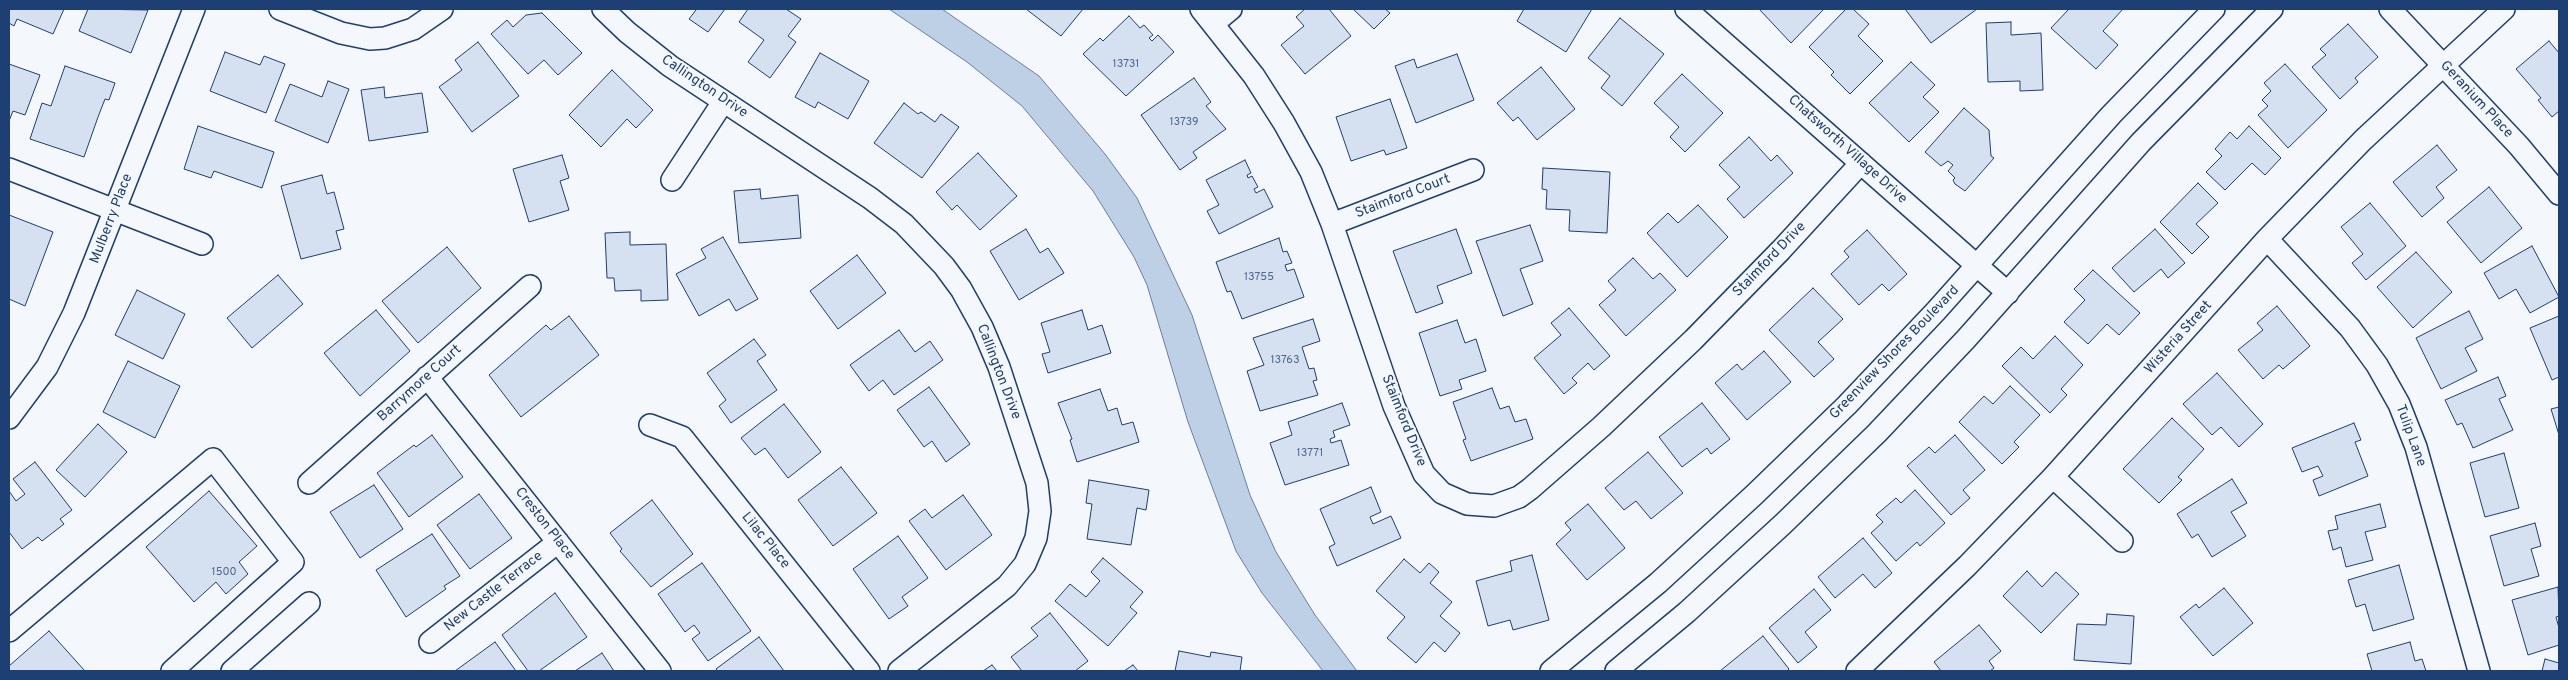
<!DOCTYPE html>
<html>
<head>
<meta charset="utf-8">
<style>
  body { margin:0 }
  #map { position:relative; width:2568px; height:680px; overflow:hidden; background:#f4f7fb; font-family:Overpass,sans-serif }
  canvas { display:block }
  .frame { position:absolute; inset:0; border:10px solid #1d3f73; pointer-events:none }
</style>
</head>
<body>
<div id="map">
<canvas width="2568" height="680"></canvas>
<div class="frame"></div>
</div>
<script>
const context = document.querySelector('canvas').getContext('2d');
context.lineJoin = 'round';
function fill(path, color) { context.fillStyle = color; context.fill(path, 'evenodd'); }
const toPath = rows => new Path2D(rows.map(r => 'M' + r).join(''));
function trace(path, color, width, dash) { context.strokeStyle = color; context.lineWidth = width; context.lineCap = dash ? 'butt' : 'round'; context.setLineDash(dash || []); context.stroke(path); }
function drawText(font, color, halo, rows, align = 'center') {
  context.font = font + ' Overpass,sans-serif'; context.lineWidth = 4; context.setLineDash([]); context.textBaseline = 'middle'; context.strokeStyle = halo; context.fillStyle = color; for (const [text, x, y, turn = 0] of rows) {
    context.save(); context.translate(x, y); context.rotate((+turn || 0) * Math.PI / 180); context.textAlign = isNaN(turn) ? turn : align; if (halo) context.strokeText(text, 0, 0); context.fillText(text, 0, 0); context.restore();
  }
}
const water = toPath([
  [889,9,942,9,1039,76,1105,154,1137,198,1192,315,1250,495,1276,552,1315,615,1357,671,1323,671,1262,593,1236,551,1188,422,1147,285,1134,257,1093,191,1022,106,967,62,889,9]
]);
fill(water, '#bed0e5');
trace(water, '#687fa3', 1);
const building = toPath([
  [9,9,64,9,53,34,17,19,14,26,9,23,9,9],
  [88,9,148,10,131,53,79,31,88,9],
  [694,9,725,9,708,32,689,19,696,10,694,9],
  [748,9,786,9,801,19,788,36,796,42,770,78,748,62,764,40,739,22,748,9],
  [1026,9,1083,9,1061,36,1026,9],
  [1305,9,1329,9,1351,36,1305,74,1281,45,1304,26,1296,17,1305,9],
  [1353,9,1385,9,1390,13,1374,29,1353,9],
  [1524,9,1592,9,1566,52,1517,21,1524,9],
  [1759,9,1824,9,1791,43,1759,9],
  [1846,9,1853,9,1869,24,1858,36,1883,61,1850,94,1831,75,1834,72,1809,47,1846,9],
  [1905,9,1977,9,1931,43,1905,9],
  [2069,9,2123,9,2103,31,2118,45,2096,69,2051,28,2069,9],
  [542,13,582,53,558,75,544,60,528,74,491,34,507,20,513,27,526,15,542,13],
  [1129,16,1140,28,1144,25,1153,35,1149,38,1152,41,1158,35,1174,52,1126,96,1083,54,1100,38,1103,41,1129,16],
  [1620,18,1664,54,1622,106,1601,88,1610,76,1588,58,1620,18],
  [2011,22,2011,35,2041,33,2043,90,2020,91,2020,81,1988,82,1986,23,2011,22],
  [2348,24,2378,57,2355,78,2358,82,2340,99,2312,67,2326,55,2320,49,2348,24],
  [2549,41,2559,53,2559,111,2552,117,2538,100,2541,98,2516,69,2549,41],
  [478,42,519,96,472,132,439,87,462,70,455,60,478,42],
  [225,52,260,65,264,56,285,64,266,113,210,91,225,52],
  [820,53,869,81,848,119,818,102,815,108,795,97,820,53],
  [1457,54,1474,100,1416,123,1395,66,1414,59,1417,68,1457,54],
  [1911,62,1935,85,1923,97,1939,112,1909,142,1869,103,1911,62],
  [9,64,40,75,25,115,13,111,9,121,9,64],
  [2285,64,2327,110,2288,148,2258,115,2268,106,2262,100,2271,91,2264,83,2285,64],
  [65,66,115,83,109,100,105,99,98,117,84,157,30,139,42,103,51,106,65,66],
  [1541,67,1575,109,1537,140,1518,117,1513,121,1497,103,1541,67],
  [612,70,653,110,636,128,627,119,601,147,569,115,612,70],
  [1682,74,1723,113,1685,152,1670,137,1679,127,1654,103,1682,74],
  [1194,78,1211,102,1206,106,1226,129,1193,152,1197,158,1180,170,1141,115,1194,78],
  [328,81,349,89,328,143,275,121,290,84,322,97,328,81],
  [384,87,385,98,422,93,428,132,369,141,361,90,384,87],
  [1390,99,1407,148,1386,155,1384,150,1351,161,1336,117,1390,99],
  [904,103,918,114,921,112,935,122,941,114,959,127,922,178,874,143,904,103],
  [1964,108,1989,130,1991,156,1994,158,1965,191,1955,184,1953,180,1955,178,1948,171,1953,165,1948,161,1941,166,1925,152,1964,108],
  [198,126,274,152,262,188,214,171,211,178,184,169,198,126],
  [2249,126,2281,158,2265,175,2252,163,2225,190,2206,172,2222,156,2215,149,2230,132,2237,139,2249,126],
  [1749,137,1771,161,1777,155,1793,173,1744,218,1727,199,1740,187,1719,165,1749,137],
  [2437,145,2457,170,2436,187,2444,198,2422,217,2393,182,2437,145],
  [978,153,1017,196,980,230,957,205,952,210,936,192,978,153],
  [562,155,569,178,560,181,569,210,529,222,513,169,562,155],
  [1245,160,1251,173,1247,175,1248,178,1252,176,1258,187,1254,189,1256,193,1264,189,1273,207,1219,234,1207,211,1219,205,1206,180,1245,160],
  [1543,168,1610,172,1607,233,1569,231,1570,210,1546,209,1547,190,1542,189,1543,168],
  [322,175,327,194,334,192,344,229,336,231,341,249,301,259,281,186,322,175],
  [2198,183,2218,203,2196,224,2209,237,2192,254,2160,222,2198,183],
  [2489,187,2522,228,2481,263,2447,222,2489,187],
  [760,189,761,199,798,195,801,238,739,243,734,191,760,189],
  [2370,203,2406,246,2366,280,2352,263,2363,254,2341,227,2370,203],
  [1698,205,1728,237,1687,277,1647,233,1668,213,1678,223,1698,205],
  [9,215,53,232,25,306,9,299,9,215],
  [1530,225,1543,261,1520,269,1533,304,1503,316,1476,241,1530,225],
  [1026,229,1040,253,1048,248,1064,273,1019,300,990,251,1026,229],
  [1456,229,1472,273,1437,286,1443,303,1416,313,1393,251,1456,229],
  [2155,229,2185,263,2168,278,2161,269,2134,292,2112,268,2155,229],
  [1867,230,1907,274,1889,291,1882,284,1859,305,1831,274,1849,257,1844,251,1867,230],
  [630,232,630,245,666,244,668,300,641,301,641,290,615,291,614,278,607,278,605,233,630,232],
  [723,237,758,299,736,311,729,299,699,316,676,274,706,258,701,249,723,237],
  [1279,238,1283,252,1287,251,1292,263,1285,265,1287,271,1294,269,1304,297,1242,319,1231,291,1227,292,1216,262,1279,238],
  [2532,246,2559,297,2530,313,2516,289,2499,299,2484,273,2532,246],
  [447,247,481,288,418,343,382,301,447,247],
  [2416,252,2452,292,2413,328,2377,287,2416,252],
  [857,255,886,293,838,329,810,291,857,255],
  [1633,258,1653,279,1660,273,1676,290,1626,336,1599,305,1616,290,1608,281,1633,258],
  [2093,270,2140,313,2119,335,2107,324,2088,344,2064,322,2085,300,2074,289,2093,270],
  [278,275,303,304,252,348,227,318,278,275],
  [1813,288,1843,319,1818,342,1834,359,1814,377,1769,330,1813,288],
  [137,290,185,314,163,359,115,335,137,290],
  [2277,306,2310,346,2283,369,2279,365,2263,379,2238,350,2263,330,2257,323,2277,306],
  [1569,308,1610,356,1594,370,1588,363,1572,378,1577,383,1564,394,1534,358,1561,335,1551,323,1569,308],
  [376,310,410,351,360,396,324,353,376,310],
  [1082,310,1088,330,1102,325,1111,353,1048,373,1042,354,1050,352,1041,323,1082,310],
  [2469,311,2483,339,2465,348,2477,371,2441,389,2416,338,2469,311],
  [569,316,599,355,521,417,489,375,546,325,551,330,569,316],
  [2559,316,2559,377,2552,380,2530,328,2559,316],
  [1313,319,1320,341,1302,347,1309,369,1314,368,1317,380,1313,381,1318,395,1260,411,1247,371,1264,365,1253,338,1313,319],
  [1457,320,1465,343,1476,339,1486,371,1459,380,1462,389,1440,396,1419,333,1457,320],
  [899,330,915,352,930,341,943,360,894,395,883,380,869,391,850,365,899,330],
  [2055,336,2083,365,2061,389,2067,395,2050,413,2002,366,2021,347,2033,359,2055,336],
  [754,339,766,355,757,361,777,390,731,423,719,406,726,400,707,373,754,339],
  [1764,351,1791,382,1747,420,1715,383,1737,364,1742,370,1764,351],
  [128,361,180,386,155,438,103,412,128,361],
  [2217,373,2263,424,2239,447,2221,427,2212,435,2183,404,2217,373],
  [2498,377,2506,396,2499,399,2513,430,2473,448,2462,423,2457,425,2445,400,2498,377],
  [2010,386,2040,415,2014,442,2019,447,2002,464,1959,422,1984,396,1993,404,2010,386],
  [929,387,970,444,946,462,932,441,924,447,897,410,929,387],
  [1492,388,1500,409,1509,406,1515,422,1526,419,1533,439,1471,461,1463,440,1466,439,1453,402,1492,388],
  [1100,389,1108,411,1117,408,1122,425,1133,422,1139,442,1077,462,1070,440,1072,439,1058,403,1100,389],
  [1342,403,1350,425,1333,431,1335,437,1330,439,1331,443,1341,440,1349,465,1285,485,1270,443,1292,435,1288,422,1342,403],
  [1702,403,1730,439,1711,454,1707,448,1682,467,1659,437,1702,403],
  [784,404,821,452,788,478,765,448,755,455,741,438,784,404],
  [2559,407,2559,435,2551,409,2559,407],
  [2172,418,2204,449,2178,477,2182,480,2159,503,2123,469,2172,418],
  [2354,423,2361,440,2355,442,2368,476,2319,496,2313,480,2323,476,2318,466,2302,472,2292,448,2354,423],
  [98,424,127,452,85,497,56,470,98,424],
  [432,435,463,477,409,517,377,473,414,445,416,447,432,435],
  [1955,435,1985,470,1963,490,1970,498,1951,515,1907,466,1929,447,1935,453,1955,435],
  [1648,452,1683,493,1651,519,1636,501,1624,510,1605,488,1648,452],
  [2504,453,2519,508,2485,517,2470,463,2504,453],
  [35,462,72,510,60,519,64,524,42,541,38,537,22,549,9,532,9,491,16,501,25,494,13,479,35,462],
  [841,467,877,513,833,546,798,500,841,467],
  [2232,479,2247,503,2231,512,2246,536,2212,557,2198,534,2192,538,2177,514,2232,479],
  [1089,480,1149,490,1146,510,1137,508,1131,545,1087,539,1092,504,1086,503,1089,480],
  [374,485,403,529,360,558,330,512,374,485],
  [1371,487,1381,512,1370,517,1373,524,1391,516,1401,538,1337,566,1329,547,1335,544,1320,509,1371,487],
  [1915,490,1945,523,1920,546,1917,542,1896,561,1871,533,1883,522,1876,515,1896,498,1901,503,1915,490],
  [209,491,257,546,239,562,248,574,226,594,216,582,194,602,146,547,209,491],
  [479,494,512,538,470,569,437,525,479,494],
  [963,495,992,535,946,570,909,521,925,509,932,518,963,495],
  [652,500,693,554,651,587,620,551,622,549,610,533,652,500],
  [1588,504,1625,548,1587,580,1556,544,1571,530,1565,523,1588,504],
  [2380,504,2386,527,2365,532,2373,560,2346,567,2341,547,2333,550,2328,531,2338,529,2335,516,2380,504],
  [2535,523,2541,546,2531,549,2539,576,2504,586,2490,536,2535,523],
  [432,534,460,576,444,586,446,589,406,617,376,570,432,534],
  [898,536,928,578,902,597,908,606,889,619,853,569,898,536],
  [1863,538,1892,573,1875,588,1863,574,1835,598,1818,577,1863,538],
  [1532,555,1549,620,1513,630,1510,620,1488,626,1476,581,1512,571,1510,561,1532,555],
  [1103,558,1143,592,1130,607,1137,613,1108,646,1055,601,1070,584,1086,597,1100,581,1091,572,1103,558],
  [1404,559,1420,573,1429,563,1439,572,1430,583,1452,602,1440,616,1460,633,1445,652,1434,642,1416,663,1387,638,1405,617,1376,591,1404,559],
  [702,563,751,631,708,661,692,639,700,633,694,625,685,632,658,594,702,563],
  [2399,565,2414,619,2373,631,2365,604,2356,607,2348,580,2399,565],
  [2027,571,2042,587,2056,572,2079,594,2041,633,2003,596,2027,571],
  [2558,587,2559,616,2556,617,2559,628,2559,645,2528,655,2512,600,2558,587],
  [2224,588,2253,623,2213,656,2180,617,2196,604,2199,608,2224,588],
  [1814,589,1831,610,1805,632,1817,647,1798,663,1769,628,1814,589],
  [555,593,587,637,539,671,528,671,502,635,555,593],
  [1050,613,1088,661,1075,671,1022,671,1011,657,1038,636,1031,628,1050,613],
  [2107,614,2134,616,2131,664,2074,660,2077,624,2106,625,2107,614],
  [1979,625,2001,651,1989,661,1994,668,1990,671,1941,671,1934,662,1979,625],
  [49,631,85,671,9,671,9,666,49,631],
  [1763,636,1789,669,1787,671,1720,671,1763,636],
  [759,637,784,671,718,671,716,669,759,637],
  [495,642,516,671,455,671,495,642],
  [2410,642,2415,661,2422,659,2426,671,2372,671,2367,654,2410,642],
  [1179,651,1210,657,1211,652,1242,657,1240,671,1175,671,1179,651],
  [602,653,614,671,575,671,602,653],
  [2545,659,2559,663,2559,671,2542,671,2545,659],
  [992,665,997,671,983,671,992,665],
  [1133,665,1138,671,1124,671,1133,665]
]);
fill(building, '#d5e0f0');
trace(building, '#1d3f73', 1);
const minor = toPath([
  [280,9,341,33,370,39,385,38,413,29,442,9],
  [603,9,627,32,670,66,870,198,904,224,944,266,961,289,982,327,999,367,1037,483,1040,511,1036,538,1025,564,1007,586,899,671],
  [1201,9,1254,76,1284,123,1311,172,1332,224,1394,406,1424,474,1442,493,1467,504,1494,506,1519,497,1530,489,1601,427,1693,340,1781,250,1861,163],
  [1686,9,2008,293],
  [2390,9,2519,146,2559,194],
  [1214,23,1231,9],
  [9,169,202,244],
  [672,180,723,102],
  [1332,224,1473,170],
  [2267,239,2350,328,2377,365,2399,404,2416,447,2479,671],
  [427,377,660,671],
  [9,418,47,367,74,313,194,9],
  [650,425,682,437,869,671],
  [2053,477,2122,541],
  [309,483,530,286],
  [9,631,213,459,293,562,172,671],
  [430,642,558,542],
  [232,671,309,603],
  [1551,671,1658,583,1754,495,1847,405,1936,311,2111,115,2214,9],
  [1616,671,1687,612,1783,524,1877,433,1966,339,2141,142,2272,9],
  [1857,671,1967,566,2053,477,2267,239,2363,140,2504,9]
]);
trace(minor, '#1d3f73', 24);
trace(minor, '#f4f7fb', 21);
drawText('11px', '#4b6792', null, [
  ["13731",1126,65],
  ["13739",1184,123],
  ["13755",1259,278],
  ["13763",1285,361],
  ["13771",1310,454],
  ["1500",224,573]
]);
drawText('14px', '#1d3f73', '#f4f7fb', [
  ["Callington Drive",704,87,34],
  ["Geranium Place",2476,100,47],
  ["Chatsworth Village Drive",1847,150,42],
  ["Staimford Court",1403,197,-21],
  ["Mulberry Place",112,219,-69],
  ["Staimford Drive",1770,260,-46],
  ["Wisteria Street",2179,338,-48],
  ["Greenview Shores Boulevard",1895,353,-46],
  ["Callington Drive",998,372,69],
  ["Barrymore Court",420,384,-42],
  ["Staimford Drive",1403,421,68],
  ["Tulip Lane",2410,436,70],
  ["Creston Place",544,524,52],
  ["Lilac Place",765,541,51],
  ["New Castle Terrace",494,592,-38]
]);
</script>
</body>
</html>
